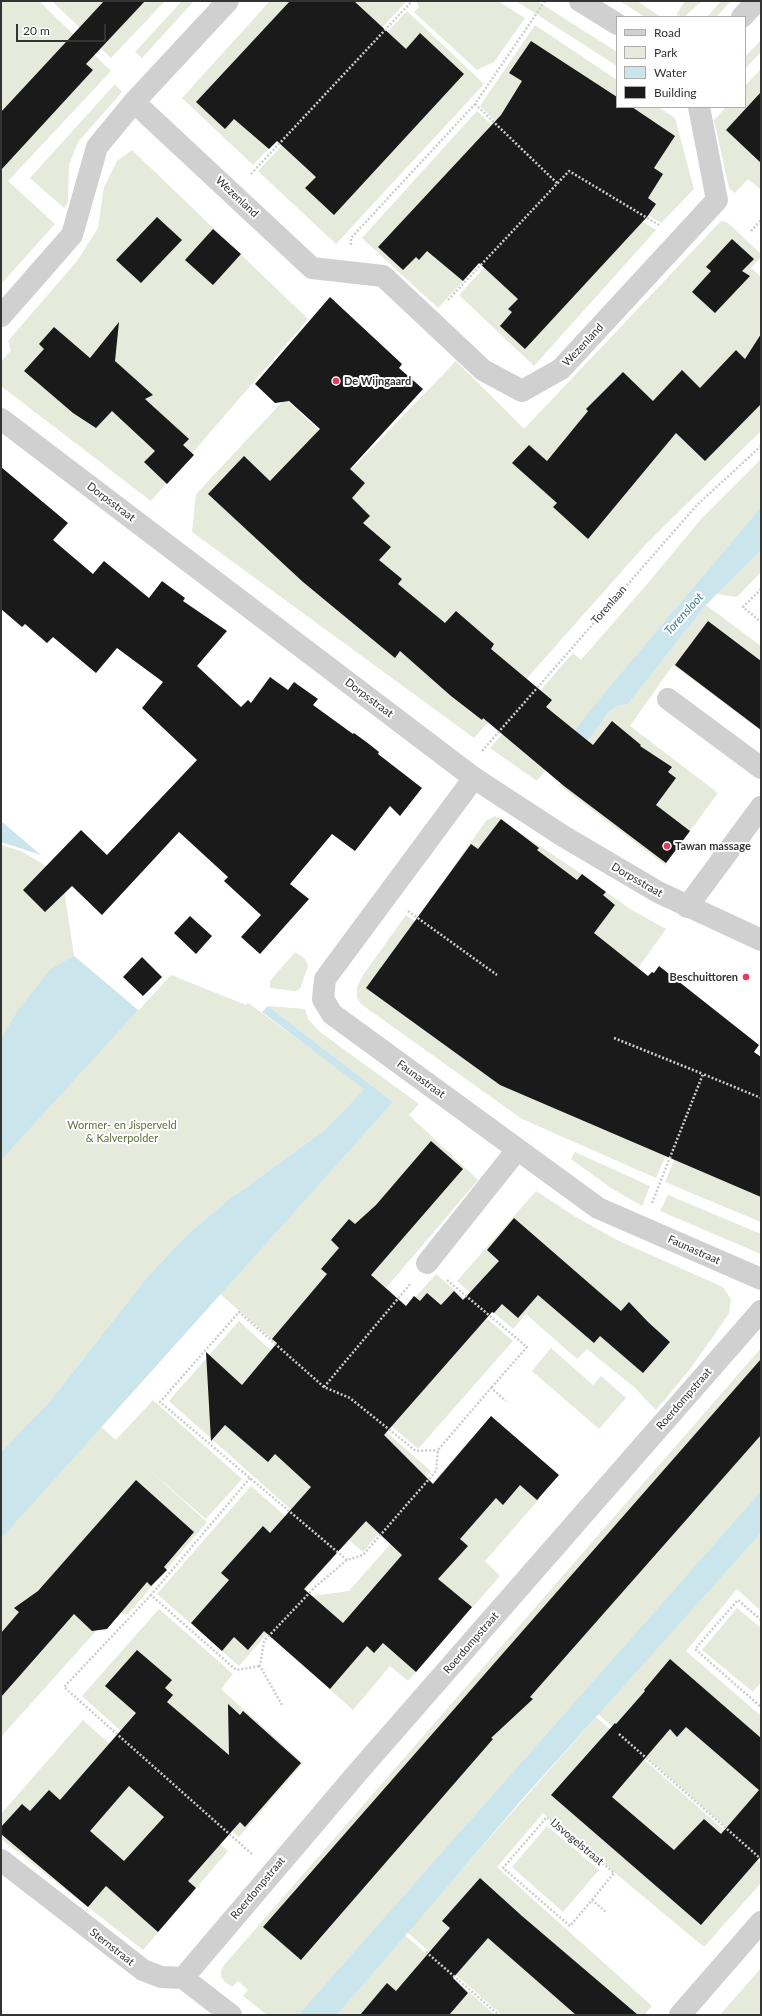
<!DOCTYPE html>
<html>
<head>
<meta charset="utf-8">
<style>
  body { margin:0 }
  #map { position:relative; width:762px; height:2016px; overflow:hidden; background:#fff; font-family:Lato,sans-serif }
  canvas { display:block }
  .frame { position:absolute; inset:0; border:2px solid #333; pointer-events:none }
  .legend { position:absolute; left:616px; top:16px; width:130px; height:92px; box-sizing:border-box; background:#fff; border:1px solid #adadad; margin:0; padding:5px 7px; list-style:none; font-size:12px; color:#333 }
  .legend li { display:flex; align-items:center; gap:8px; height:20px }
  .legend b { width:20px; border:1px solid #adadad }
  .scale { position:absolute; left:16px; top:24px; width:90px; height:18px; box-sizing:border-box; border:2px solid #333; border-top:0; padding-left:5px; font-size:12px; line-height:14px; white-space:nowrap; color:#333; -webkit-text-stroke:3px #fff; paint-order:stroke }
</style>
</head>
<body>
<div id="map">
<canvas width="762" height="2016"></canvas>
<div class="frame"></div>
<ul class="legend">
<li><b style="height:5px;background:#d0d0d0"></b>Road</li>
<li><b style="height:11px;background:#e5eadb"></b>Park</li>
<li><b style="height:11px;background:#cbe5ec"></b>Water</li>
<li><b style="height:11px;background:#1a1a1a"></b>Building</li>
</ul>
<div class="scale">20 m</div>
</div>
<script>
const context = document.querySelector('canvas').getContext('2d');
context.lineJoin = 'round';
function fill(path, color) { context.fillStyle = color; context.fill(path, 'evenodd'); }
const toPath = rows => new Path2D(rows.map(r => 'M' + r).join(''));
function trace(path, color, width, dash) { context.strokeStyle = color; context.lineWidth = width; context.lineCap = dash ? 'butt' : 'round'; context.setLineDash(dash || []); context.stroke(path); }
function drawText(font, color, halo, rows, align = 'center') {
  context.font = font + ' Lato,sans-serif'; context.lineWidth = 4; context.setLineDash([]); context.textBaseline = 'middle'; context.strokeStyle = halo; context.fillStyle = color; for (const [text, x, y, turn = 0] of rows) {
    context.save(); context.translate(x, y); context.rotate((+turn || 0) * Math.PI / 180); context.textAlign = isNaN(turn) ? turn : align; if (halo) context.strokeText(text, 0, 0); context.fillText(text, 0, 0); context.restore();
  }
}
fill(toPath([
  [1,1,39,1,111,71,8,181,55,224,1,284],
  [52,1,165,1,111,58],
  [182,1,194,1,142,58,135,52],
  [270,1,407,1,253,165,182,98],
  [416,1,498,1,525,18,494,62,477,70,414,12,419,7],
  [516,1,537,1,617,52,617,66],
  [620,1,637,1,661,17,645,17],
  [685,1,702,1,684,17,676,15],
  [721,1,731,1,716,17,707,17],
  [407,11,484,84,336,244,258,171],
  [535,25,617,80,617,107,658,107,675,118,694,189,661,223,569,167,556,179,480,106],
  [761,40,761,52,745,69,745,57],
  [761,69,761,190,748,179,735,193,729,188,714,120,726,107,745,107,745,86],
  [115,84,122,92,78,142,69,165,68,202,64,208,30,178],
  [477,111,554,183,438,308,362,238],
  [132,150,308,319,151,501,1,386,1,362,11,350,8,341,77,261,98,228,104,187,117,161],
  [569,175,656,230,534,366,459,295],
  [721,221,728,223,761,254,761,257,751,268,761,277,761,431,646,544,474,738,192,532,196,494,285,399,330,440,349,472,456,361,524,429],
  [761,459,761,507,610,686,537,781,490,748,573,653,581,660,648,583,702,518],
  [761,550,761,572,737,597,717,594],
  [706,605,761,646,761,731,673,665,630,726,718,793,665,865,559,785,568,768,608,713,617,706,628,704],
  [495,816,580,873,630,909,666,929,636,971,700,1076,656,1178,522,1119,361,1004,357,998,357,987,363,975,406,915,497,981,502,973,419,915,486,821],
  [1,845,21,851,62,876,74,956,131,1004,134,1008,139,1010,171,975,246,1005,248,1003,365,1088,325,1130,228,1200,188,1234,148,1276,50,1401,1,1452],
  [295,952,305,959,308,966,300,989,295,991,270,988,270,981],
  [268,1006,305,1009,308,1019,320,1032,419,1104,409,1115,478,1180,386,1288,388,1307,322,1383,220,1294,393,1102],
  [708,1080,761,1102,761,1222,665,1182],
  [575,1152,650,1186,642,1206,611,1188,571,1159],
  [536,1191,574,1216,617,1240,723,1287,731,1299,729,1313,719,1328,690,1369,656,1410,634,1387,587,1349,577,1359,526,1314,513,1329,457,1281],
  [668,1195,761,1234,761,1254,660,1211],
  [436,1274,513,1341,418,1449,340,1381],
  [239,1321,331,1406,355,1405,431,1471,363,1552,307,1504,297,1515,169,1401],
  [551,1348,593,1385,601,1376,626,1398,599,1429,532,1371],
  [761,1348,761,1491,298,2015,267,2015,243,1996,248,1990,238,1981,232,1987,225,1982,221,1977,221,1970,225,1964],
  [153,1400,242,1479,206,1519,148,1469,207,1522,128,1614,113,1612,1,1737,1,1539,101,1427,116,1440],
  [471,1438,540,1498,485,1561,500,1576,408,1681,390,1666,353,1710,273,1639,313,1596,349,1591,423,1507,417,1501],
  [251,1486,333,1558,239,1666,157,1594],
  [761,1533,761,1611,737,1589,686,1651,761,1716,761,1858,598,1714],
  [737,1608,761,1628,761,1682,753,1692,702,1650],
  [159,1609,233,1674,221,1689,303,1763,239,1837,82,1696],
  [596,1717,761,1863,761,1883,704,1947,543,1813,497,1867,652,2006,644,2015,502,2015,407,1932],
  [83,1720,228,1851,143,1950,1,1839,1,1814],
  [547,1826,599,1870,563,1912,512,1867],
  [405,1935,495,2015,337,2015],
  [761,1968,761,2015,720,2015]
]), '#e5eadb');
fill(toPath([
  [761,507,761,550,706,605,628,704,617,706,608,713,568,768,555,755,610,686],
  [1,821,41,855,1,842],
  [74,956,138,1010,1,1160,1,1038,19,1009,51,969],
  [268,1006,393,1102,1,1539,1,1452,50,1401,148,1276,188,1234,228,1200,325,1130,364,1089,262,1012],
  [761,1491,761,1533,525,1796,337,2015,298,2015]
]), '#cbe5ec');
fill(toPath([
  [104,1,145,1,86,64,93,70,1,170,1,112],
  [290,1,354,1,406,49,420,33,464,74,334,215,305,188,316,177,277,141,269,149,234,119,225,129,196,102],
  [531,41,617,97,617,107,632,107,675,136,654,168,663,174,648,198,656,204,647,217,525,349,500,326,512,312,508,309,518,299,479,263,463,281,427,251,419,260,416,257,403,270,378,247,501,115,522,81,509,73],
  [761,92,761,163,726,130],
  [157,217,182,240,141,283,116,260],
  [213,229,241,254,213,285,185,260],
  [732,239,754,259,742,271,750,276,715,313,692,292,711,271,706,267],
  [330,297,402,364,399,368,423,389,350,469,365,483,352,498,370,516,363,523,391,547,379,560,402,579,398,584,445,623,456,611,494,644,491,649,552,700,546,707,593,745,612,721,641,745,640,746,672,767,668,772,676,778,656,805,690,831,666,863,564,786,483,718,482,720,451,696,400,651,395,658,303,582,208,494,244,456,270,481,320,429,289,401,275,403,255,384],
  [119,322,115,361,153,395,145,399,189,439,183,445,194,455,167,484,144,462,155,451,112,411,96,428,73,413,24,371,44,349,39,344,54,327,90,358],
  [761,334,761,404,705,461,676,433,588,539,553,507,557,503,512,463,529,445,547,461,588,411,586,409,623,372,653,401,682,370,700,388,736,350,745,359],
  [1,467,68,523,53,540,93,574,104,561,149,598,162,581,185,598,183,601,227,631,197,666,241,707,248,700,251,703,270,677,288,690,294,682,318,699,313,705,353,734,354,733,369,744,379,752,378,754,422,788,400,816,390,806,355,851,332,834,290,884,309,899,260,954,241,937,261,915,224,881,228,877,179,832,102,915,72,886,45,912,23,890,81,830,107,855,197,760,142,708,163,682,117,648,96,673,53,637,47,643,25,624,22,627,1,609],
  [708,621,761,661,761,730,675,665],
  [501,819,539,848,537,850,577,880,582,874,606,892,603,895,615,905,594,933,648,976,652,972,654,973,659,966,759,1045,754,1052,761,1057,761,1197,500,1085,366,988,471,844,478,849],
  [190,916,212,936,196,954,174,933],
  [142,957,162,977,143,996,123,977],
  [431,1141,463,1169,371,1275,406,1306,414,1296,420,1301,427,1293,441,1305,454,1291,463,1300,499,1261,487,1250,514,1218,621,1311,629,1302,648,1322,670,1342,643,1373,600,1336,594,1343,538,1295,518,1318,502,1304,494,1313,492,1312,384,1435,433,1484,491,1416,559,1475,537,1500,520,1485,503,1505,496,1498,460,1539,468,1546,438,1579,472,1607,416,1672,383,1643,374,1653,367,1646,330,1689,264,1631,248,1650,234,1637,222,1651,191,1623,229,1580,221,1573,263,1526,270,1533,311,1487,275,1454,268,1462,225,1425,211,1441,206,1352,242,1385,277,1343,272,1339,327,1274,321,1269,339,1248,331,1240,349,1219,355,1224,376,1205],
  [366,1521,402,1555,343,1623,304,1589],
  [761,1359,761,1435,530,1697,533,1699,491,1738,493,1739,301,1960,263,1927],
  [136,1480,194,1532,164,1567,167,1570,151,1586,147,1582,107,1629,92,1631,74,1614,1,1697,1,1633,19,1612,14,1608,38,1591],
  [137,1650,172,1680,165,1688,173,1695,167,1702,229,1755,228,1704,240,1715,243,1711,301,1763,245,1827,240,1822,188,1881,196,1888,158,1932,106,1886,88,1907,1,1834,1,1827,22,1804,30,1811,49,1790,60,1800,136,1713,105,1686],
  [129,1786,164,1817,124,1861,90,1831],
  [670,1659,761,1738,761,1856,701,1925,551,1795,615,1723,616,1724,645,1691,644,1690],
  [686,1727,759,1790,721,1834,704,1819,674,1850,612,1797,670,1729,677,1737],
  [480,1878,522,1916,638,2015,576,2015,488,1938,453,1978,468,1993,449,2015,360,2015,387,1983,396,1991,450,1928,442,1921]
]), '#1a1a1a');
trace(toPath([
  [475,104,557,183],
  [251,174,412,1],
  [751,231,761,220],
  [351,245,351,238,475,104,545,1],
  [448,300,569,171,659,225],
  [761,589,743,607,761,622],
  [482,751,697,505,761,446],
  [408,911,497,975],
  [614,1038,703,1074],
  [652,1203,703,1074,761,1098],
  [447,1280,527,1347,491,1388],
  [324,1387,411,1283],
  [250,1478,151,1595,236,1670,260,1666],
  [347,1560,160,1402,239,1312,324,1387,350,1398,416,1451,438,1450],
  [151,1595,64,1687,253,1855],
  [761,1620,738,1600,695,1649,761,1707],
  [282,1705,260,1666,264,1641,315,1587,347,1560,363,1555,436,1471,438,1450,491,1388,506,1401],
  [619,1734,761,1859],
  [592,1900,614,1873,547,1817,503,1868,570,1926,592,1900,607,1913],
  [426,1952,499,2015]
]), '#cdcdcd', 2.5, [2, 2]);
trace(toPath([
  [580,1,617,24],
  [742,17,757,1],
  [134,102,312,268,383,276,483,370,522,391,561,369,717,200,699,107],
  [1,316,72,235,97,147,134,102,228,1],
  [668,699,761,768],
  [474,778,325,979,323,999,332,1014,598,1208,761,1279],
  [687,907,761,807],
  [427,1263,517,1150],
  [1,1860,143,1970,161,1977,183,1978,231,2015],
  [183,1978,358,1772,761,1311],
  [680,2015,761,1922]
]), '#d0d0d0', 22);
trace(toPath([
  [1,419,474,778,563,836,658,892,761,940]
]), '#d0d0d0', 22);
for (const [x, y, r, color] of [
  [336,381,4,"#e8365f"],
  [667,846,4,"#e8365f"],
  [746,977,4,"#e8365f"]
]) { const dot = new Path2D(); dot.arc(x, y, r, 0, 2 * Math.PI); context.fillStyle = color; context.fill(dot); trace(dot, '#fff', 1.5); }
drawText('11px', '#333', '#fff', [
  ["Wezenland",237,197,43],
  ["Wezenland",583,345,-47],
  ["Dorpsstraat",111,502,37],
  ["Torenlaan",609,605,-49],
  ["Dorpsstraat",369,698,37],
  ["Dorpsstraat",637,880,30],
  ["Faunastraat",421,1079,36],
  ["Faunastraat",694,1250,24],
  ["Roerdompstraat",684,1399,-49],
  ["Roerdompstraat",471,1643,-49],
  ["IJsvogelstraat",577,1842,40],
  ["Roerdompstraat",258,1888,-50],
  ["Sternstraat",112,1947,38]
]);
drawText('bold 11px', '#333', '#fff', [
  ["De Wijngaard",344,381],
  ["Tawan massage",675,846],
  ["Beschuittoren",738,977,"right"]
], 'left');
drawText('11px', '#5e713e', '#fff', [
  ["Wormer- en Jisperveld",122,1125],
  ["& Kalverpolder",122,1138]
]);
drawText('italic 12px', '#3c7d91', '#fff', [
  ["Torensloot",684,614,-48]
]);
</script>
</body>
</html>
